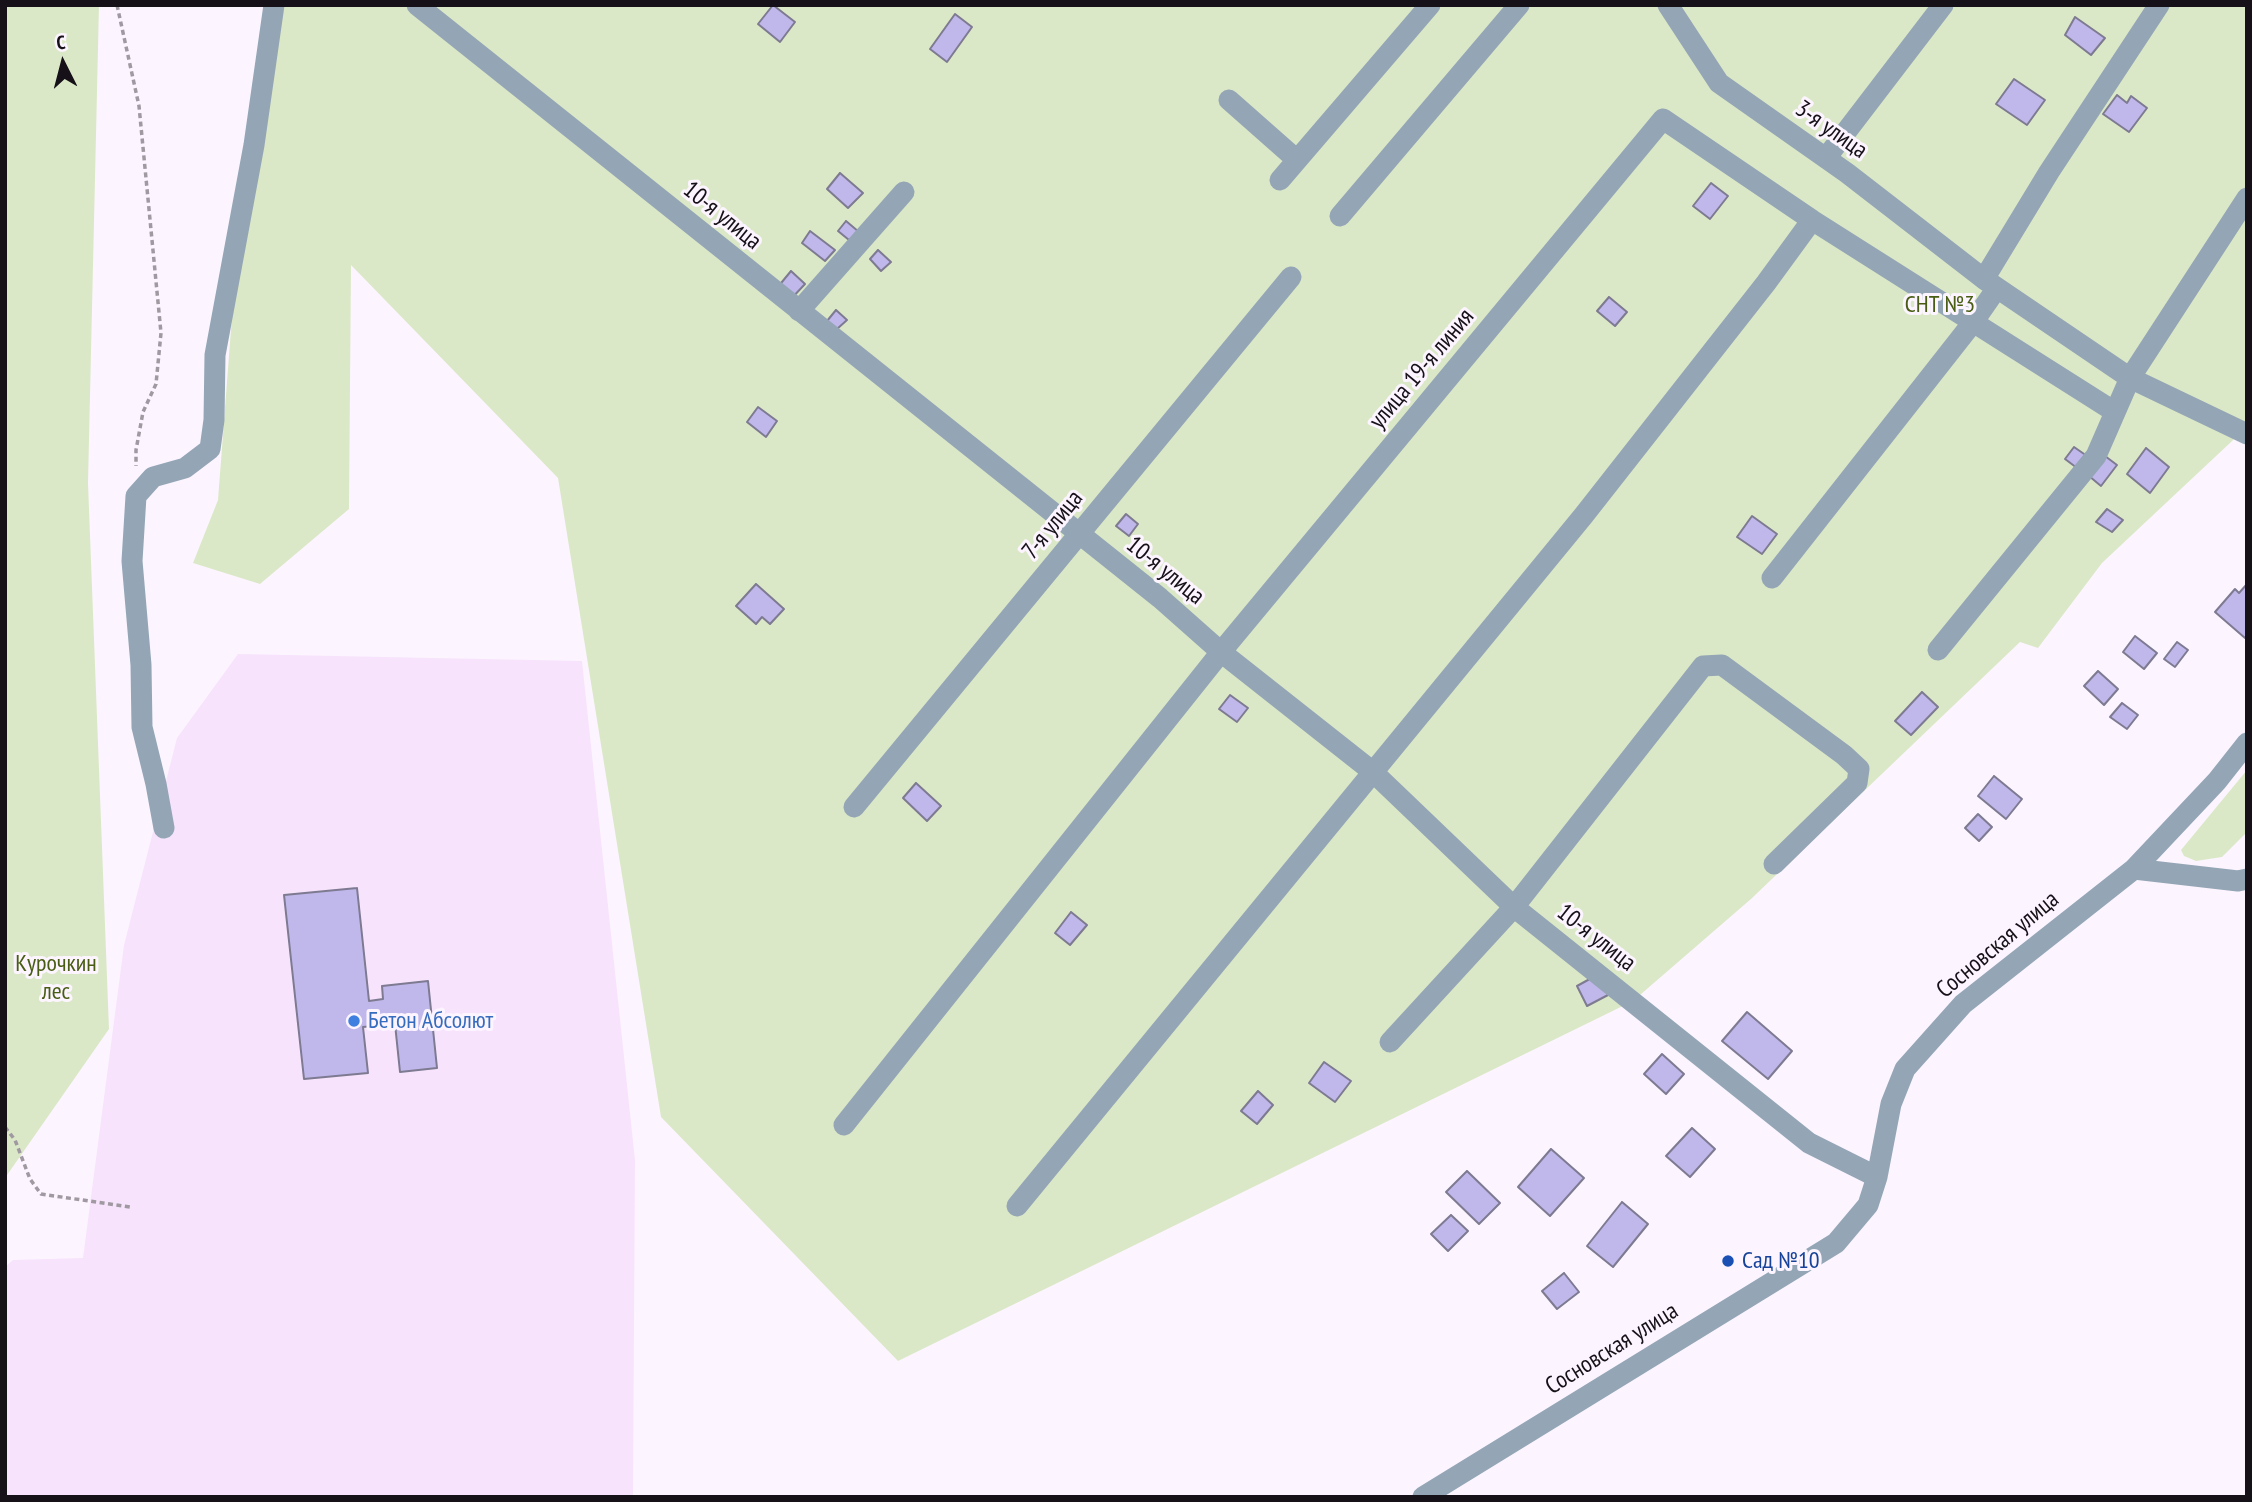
<!DOCTYPE html>
<html>
<head>
<meta charset="utf-8">
<style>
  body { margin:0 }
  #map { position:relative; width:2252px; height:1502px; overflow:hidden; background:#fcf5ff; font-family:"PT Sans Narrow",sans-serif }
  canvas { display:block }
  .frame { position:absolute; inset:0; border:7px solid #161018; pointer-events:none }
  .north { position:absolute; left:28px; top:28px; width:70px; height:70px; -webkit-text-stroke:5px #fcf5ff; paint-order:stroke; rotate:354deg; font-size:19px; font-weight:700; line-height:28px; text-align:center; color:#161018 }
  .north::after { content:''; display:block; margin:auto; width:24px; height:32px; background:#161018; clip-path:polygon(50% 0,100% 100%,50% 72%,0 100%) }
</style>
</head>
<body>
<div id="map">
<canvas width="2252" height="1502"></canvas>
<div class="frame"></div>
<div class="north">С</div>
</div>
<script>
const context = document.querySelector('canvas').getContext('2d');
context.lineJoin = 'round';
function fill(path, color) { context.fillStyle = color; context.fill(path, 'evenodd'); }
const toPath = rows => new Path2D(rows.map(r => 'M' + r).join(''));
function trace(path, color, width, dash) { context.strokeStyle = color; context.lineWidth = width; context.lineCap = dash ? 'butt' : 'round'; context.setLineDash(dash || []); context.stroke(path); }
function drawText(font, color, halo, rows, align = 'center') {
  context.font = font + ' "PT Sans Narrow",sans-serif'; context.lineWidth = 6; context.setLineDash([]); context.textBaseline = 'middle'; context.strokeStyle = halo; context.fillStyle = color; for (const [text, x, y, turn = 0] of rows) {
    context.save(); context.translate(x, y); context.rotate((+turn || 0) * Math.PI / 180); context.textAlign = isNaN(turn) ? turn : align; if (halo) context.strokeText(text, 0, 0); context.fillText(text, 0, 0); context.restore();
  }
}
fill(toPath([
  [238,654,582,661,635,1160,633,1497,5,1497,5,1267,13,1260,83,1258,124,945,177,738]
]), '#f7e4fc');
fill(toPath([
  [5,5,99,5,88,483,109,1029,5,1178],
  [273,5,2247,5,2247,427,2102,563,2038,648,2020,642,1751,899,1633,1001,898,1361,661,1117,558,478,351,265,349,509,260,584,193,563,218,500,239,224],
  [2247,770,2247,832,2222,857,2196,861,2184,856,2181,850]
]), '#dbe8c7');
const building = toPath([
  [773,5,795,22,780,42,758,24,773,5],
  [955,14,972,27,947,62,930,49,955,14],
  [2075,17,2105,38,2091,55,2065,35,2075,17],
  [2014,79,2045,100,2027,125,1996,104,2014,79],
  [2117,95,2127,103,2131,96,2147,108,2129,132,2103,114,2117,95],
  [840,173,863,193,848,208,827,189,840,173],
  [1711,183,1728,196,1710,219,1693,206,1711,183],
  [846,221,859,232,849,240,838,231,846,221],
  [810,231,835,250,825,261,802,243,810,231],
  [878,250,891,262,881,271,870,259,878,250],
  [791,271,805,284,790,300,777,288,791,271],
  [1609,297,1627,312,1615,326,1597,311,1609,297],
  [836,310,847,320,837,329,827,321,836,310],
  [758,407,777,421,766,437,747,422,758,407],
  [2074,447,2087,456,2077,468,2065,459,2074,447],
  [2146,448,2169,467,2150,493,2127,474,2146,448],
  [2105,456,2117,465,2101,486,2089,476,2105,456],
  [2107,509,2123,520,2112,532,2096,522,2107,509],
  [1126,514,1138,524,1129,536,1116,526,1126,514],
  [1752,516,1777,534,1762,554,1737,537,1752,516],
  [756,584,784,609,770,624,762,617,756,624,736,606,756,584],
  [2247,584,2247,635,2245,638,2215,612,2235,589,2239,593,2247,584],
  [2135,636,2157,653,2144,669,2123,652,2135,636],
  [2177,642,2188,650,2175,667,2164,659,2177,642],
  [2098,671,2118,689,2104,705,2084,686,2098,671],
  [1922,692,1938,707,1911,735,1895,721,1922,692],
  [1230,695,1248,708,1237,722,1219,709,1230,695],
  [2122,703,2138,715,2127,729,2110,717,2122,703],
  [1994,776,2022,799,2006,819,1978,796,1994,776],
  [916,783,941,806,927,821,903,798,916,783],
  [1978,814,1992,827,1979,841,1965,828,1978,814],
  [357,888,369,1001,383,999,382,986,428,981,437,1068,400,1072,395,1024,363,1027,368,1073,304,1079,284,895,357,888],
  [1071,912,1087,925,1070,945,1055,933,1071,912],
  [1597,975,1608,995,1587,1006,1577,986,1597,975],
  [1747,1012,1792,1051,1768,1079,1722,1041,1747,1012],
  [1662,1054,1684,1074,1666,1094,1644,1074,1662,1054],
  [1324,1062,1351,1081,1335,1102,1309,1083,1324,1062],
  [1258,1091,1273,1105,1257,1124,1241,1111,1258,1091],
  [1692,1128,1715,1149,1690,1177,1666,1156,1692,1128],
  [1551,1149,1584,1178,1550,1216,1518,1187,1551,1149],
  [1467,1171,1500,1203,1479,1224,1446,1192,1467,1171],
  [1622,1202,1648,1224,1613,1267,1587,1246,1622,1202],
  [1451,1215,1468,1231,1448,1251,1431,1234,1451,1215],
  [1564,1273,1579,1292,1557,1309,1542,1291,1564,1273]
]);
fill(building, '#c0b8eb');
trace(building, '#7d7a91', 2);
trace(toPath([
  [117,5,139,106,161,333,156,384,143,412,136,450,136,466],
  [5,1127,15,1140,30,1179,41,1194,130,1207]
]), '#a099a2', 3.5, [5, 3.5]);
trace(toPath([
  [417,5,1160,598,1221,652,1373,772,1514,907,1809,1143,1877,1177],
  [1668,5,1719,83,1847,173,1984,279,2130,378,2247,434],
  [1229,100,1297,160],
  [1826,158,1943,5],
  [1280,180,1430,5],
  [1340,216,1519,5],
  [1984,279,2049,172,2159,5],
  [799,311,904,192],
  [2130,378,2247,198],
  [1772,578,1974,321,1997,288],
  [1938,650,2096,456,2130,378],
  [854,807,1291,277],
  [164,828,156,784,142,727,141,665,132,561,136,496,153,477,185,468,210,449,214,420,215,355,254,145,274,5],
  [2134,869,2238,881,2247,879],
  [1390,1042,1514,907,1703,666,1722,665,1844,755,1859,769,1857,783,1774,864],
  [844,1125,1221,652,1663,119,1812,220,2115,412],
  [1017,1206,1584,515,1766,283,1812,220],
  [1423,1497,1836,1243,1868,1205,1877,1177,1891,1104,1905,1069,1963,1004,2134,869,2217,781,2247,743]
]), '#94a6b6', 21);
for (const [x, y, r, color] of [
  [354,1021,7,"#3f7fe0"],
  [1728,1261,7,"#1a4fb4"]
]) { const dot = new Path2D(); dot.arc(x, y, r, 0, 2 * Math.PI); context.fillStyle = color; context.fill(dot); trace(dot, '#fcf5ff', 2.5); }
drawText('24px', '#161018', '#fcf5ff', [
  ["3-я улица",1831,130,35],
  ["10-я улица",722,216,39],
  ["улица 19-я линия",1422,369,-50],
  ["7-я улица",1053,525,-51],
  ["10-я улица",1165,571,39],
  ["10-я улица",1596,938,38],
  ["Сосновская улица",1998,945,-40],
  ["Сосновская улица",1612,1349,-32]
]);
drawText('24px', '#485d13', '#fcf5ff', [
  ["СНТ №3",1940,305],
  ["Курочкин",56,964],
  ["лес",56,992]
]);
drawText('24px', '#366cbe', '#fcf5ff', [
  ["Бетон Абсолют",368,1021]
], 'left');
drawText('24px', '#164399', '#fcf5ff', [
  ["Сад №10",1742,1261]
], 'left');
</script>
</body>
</html>
